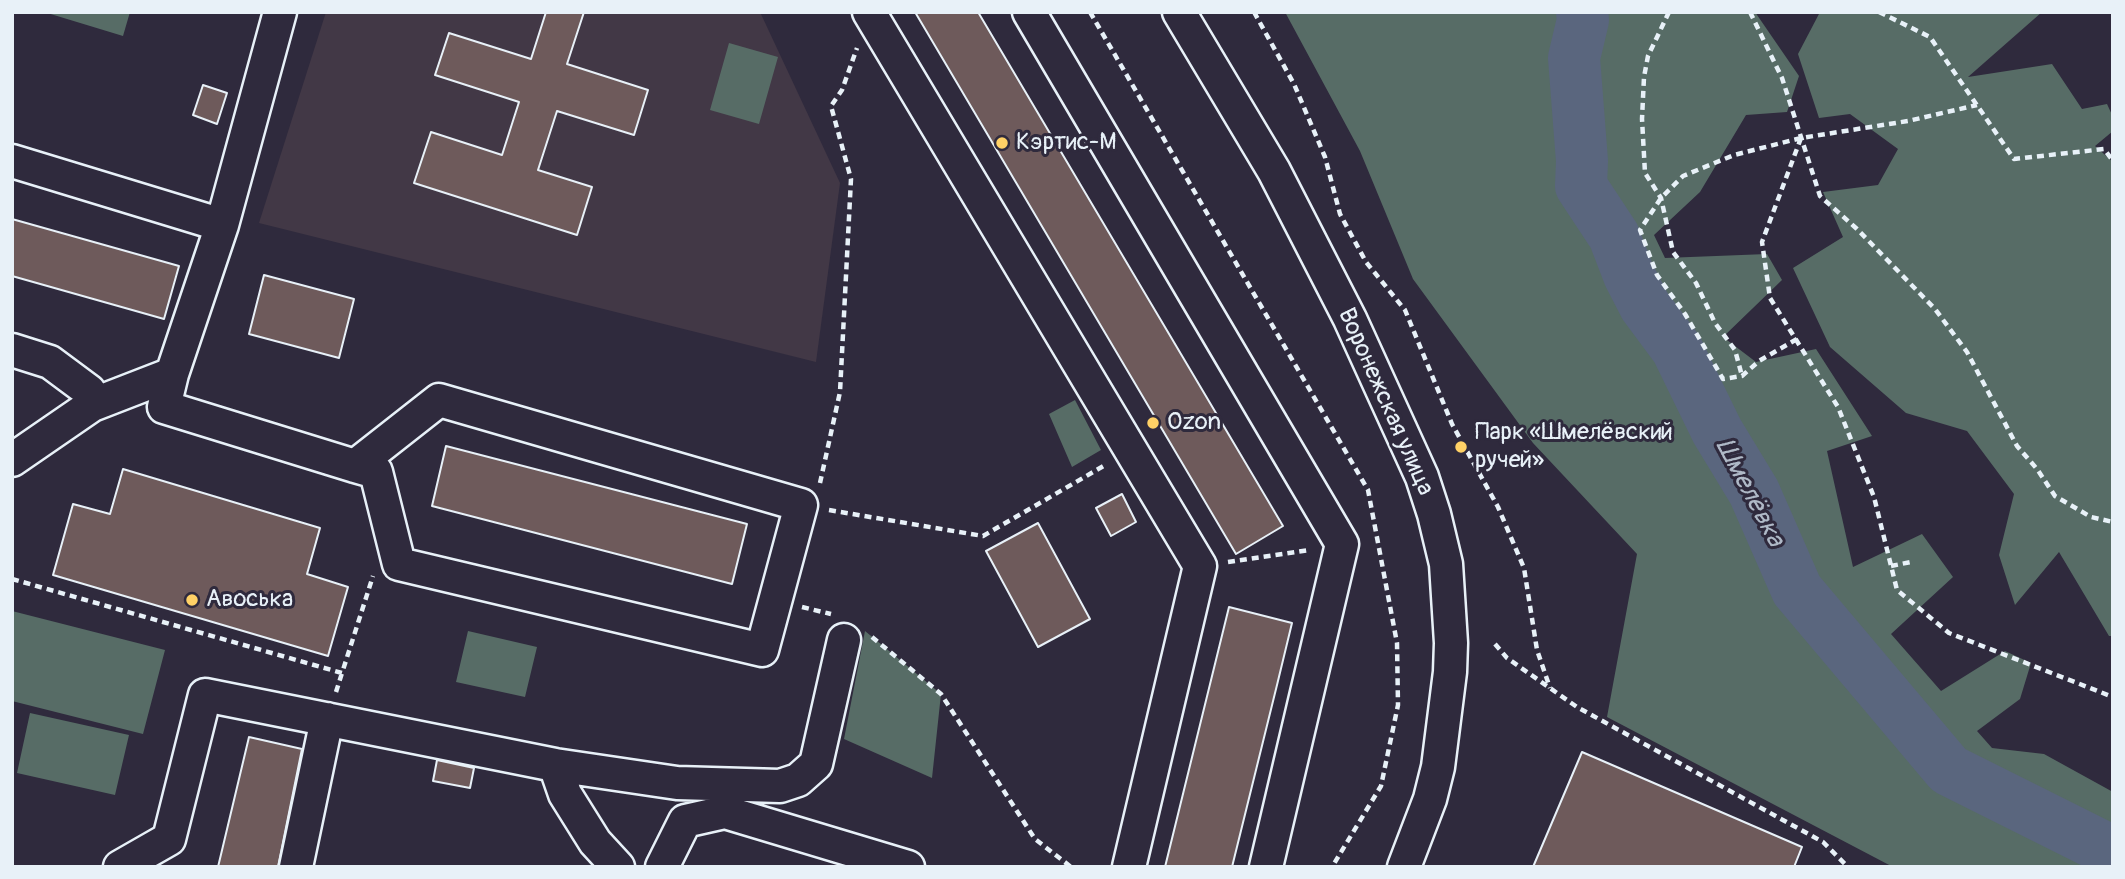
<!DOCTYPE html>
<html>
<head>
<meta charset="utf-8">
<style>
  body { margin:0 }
  #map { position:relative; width:2125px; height:879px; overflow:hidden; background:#2f2a3d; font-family:Pangolin,sans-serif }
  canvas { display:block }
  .frame { position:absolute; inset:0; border:14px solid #e8f1f8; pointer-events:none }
</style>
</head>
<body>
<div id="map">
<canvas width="2125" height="879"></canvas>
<div class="frame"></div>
</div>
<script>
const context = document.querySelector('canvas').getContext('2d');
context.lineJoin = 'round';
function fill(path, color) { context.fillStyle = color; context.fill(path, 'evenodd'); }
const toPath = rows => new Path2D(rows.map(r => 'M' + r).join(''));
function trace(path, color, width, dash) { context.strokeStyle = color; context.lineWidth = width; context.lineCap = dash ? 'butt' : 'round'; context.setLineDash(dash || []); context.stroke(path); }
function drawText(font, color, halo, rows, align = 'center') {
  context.font = font + ' Pangolin,sans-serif'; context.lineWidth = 6; context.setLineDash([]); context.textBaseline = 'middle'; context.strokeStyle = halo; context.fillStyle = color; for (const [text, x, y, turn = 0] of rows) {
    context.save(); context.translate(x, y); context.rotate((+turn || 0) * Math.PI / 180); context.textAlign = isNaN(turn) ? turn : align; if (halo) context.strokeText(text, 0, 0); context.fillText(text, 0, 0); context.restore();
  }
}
fill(toPath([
  [326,12,760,12,840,183,816,362,259,223]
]), '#423846');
fill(toPath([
  [44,12,130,12,123,36],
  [1285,12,1755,12,1799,76,1787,112,1746,115,1700,192,1654,235,1665,258,1767,254,1782,280,1723,337,1756,362,1816,349,1872,436,1827,451,1853,567,1922,534,1953,577,1891,634,1941,691,2005,651,2031,663,2020,699,1977,731,1992,748,2044,754,2113,792,2113,867,1893,867,1607,717,1637,554,1533,443,1413,279,1360,151],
  [1820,12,2042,12,1968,77,2052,64,2082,109,2107,104,2113,117,2113,131,2095,146,2113,162,2113,636,2109,636,2059,552,2015,605,1999,555,2014,494,1967,431,1906,413,1830,347,1793,268,1843,237,1823,192,1878,185,1898,149,1850,114,1819,118,1798,54],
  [729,43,778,57,759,124,710,110],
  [1075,400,1101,450,1072,467,1049,414],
  [12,611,165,650,143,734,12,701],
  [468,631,537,647,525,697,456,682],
  [865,631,941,694,932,778,844,739],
  [30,713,129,735,115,795,17,773]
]), '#576c66');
trace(toPath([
  [1582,12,1583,20,1574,58,1582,161,1581,186,1614,236,1629,275,1645,306,1677,349,1717,431,1754,492,1797,590,1949,770,2113,852]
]), '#5a667e', 52);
const building = toPath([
  [546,12,584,12,567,64,648,90,634,135,557,111,538,170,592,187,577,235,414,183,431,132,502,155,519,102,435,75,449,33,531,59,546,12],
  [915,12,978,12,1283,526,1236,554,915,12],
  [203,85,227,93,217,124,193,115,203,85],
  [12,219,179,266,164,319,12,276,12,219],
  [264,275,354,299,339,358,249,334,264,275],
  [446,446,747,524,732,584,432,506,446,446],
  [123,469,320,528,307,574,348,587,328,656,53,575,73,504,110,514,123,469],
  [1122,494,1136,522,1111,536,1096,508,1122,494],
  [1038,523,1090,619,1038,647,986,551,1038,523],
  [1229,607,1292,623,1277,685,1232,867,1165,867,1229,607],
  [249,737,302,749,278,867,218,867,249,737],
  [1582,752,1802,847,1794,867,1533,867,1582,752],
  [437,760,474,768,470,788,433,781,437,760]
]);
fill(building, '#6e5a5b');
trace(building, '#e8f1f8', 2);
const minor = toPath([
  [869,12,1200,566,1129,867],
  [1029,12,1342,544,1266,867],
  [1179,12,1274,171,1350,319,1422,477,1434,514,1446,564,1451,643,1450,672,1438,767,1430,799,1404,867],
  [12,161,222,225],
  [12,350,50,362,89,391,92,405],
  [172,374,164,407,355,466,376,472,399,564,762,650,801,505,439,400,355,466],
  [12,460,92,405,172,374,222,225,280,12],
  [555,765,677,783,780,786,798,780,816,764,844,640],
  [120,867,169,839,205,695,555,765,565,794,595,842,618,867],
  [296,867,327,719],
  [662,867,685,821,725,812,908,867]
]);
trace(minor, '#e8f1f8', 37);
trace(toPath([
  [1090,12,1368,490,1397,643,1398,705,1381,786,1332,867],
  [1254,12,1294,84,1325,157,1340,214,1366,262,1405,310,1452,424,1498,507,1524,568,1537,650,1550,688],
  [1669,12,1648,56,1644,77,1642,119,1645,173,1661,198,1673,252,1696,283,1715,323,1735,350,1742,376],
  [1750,12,1782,78,1820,196,1857,229,1935,309,1967,352,2017,446,2037,469,2055,496,2091,517,2113,522],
  [1879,12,1930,37,2014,159,2104,149,2113,161],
  [1801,138,1762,242,1770,298,1838,407,1874,497,1897,590,1949,633,2113,697],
  [1797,339,1759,361,1742,376,1723,379,1685,314,1657,275,1640,230,1661,198,1683,176,1734,155,1801,138,1908,121,1977,105],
  [820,483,840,392,851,179,831,106,842,90,857,48],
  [829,510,983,536,1107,464],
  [1228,562,1309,550],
  [1891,566,1911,562],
  [12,579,342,673,373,576],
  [802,607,831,614],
  [872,637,941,694,1035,839,1071,867],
  [1495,644,1507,658,1577,707,1823,842,1848,867],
  [336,692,342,673]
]), '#e8f1f8', 4.5, [7, 5]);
trace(minor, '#2f2a3d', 32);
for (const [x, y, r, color] of [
  [1002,143,7,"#ffd166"],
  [1153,423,7,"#ffd166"],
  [1461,447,7,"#ffd166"],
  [192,600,7,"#ffd166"]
]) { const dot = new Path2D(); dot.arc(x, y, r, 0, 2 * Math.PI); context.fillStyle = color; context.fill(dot); trace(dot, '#2f2a3d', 2.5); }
drawText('24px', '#e8f1f8', '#2f2a3d', [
  ["Кэртис-М",1016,143],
  ["Ozon",1167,423],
  ["Парк «Шмелёвский",1475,433],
  ["ручей»",1475,461],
  ["Авоська",206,600]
], 'left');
drawText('24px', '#e8f1f8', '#2f2a3d', [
  ["Воронежская улица",1385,402,66]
]);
drawText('italic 26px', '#afb9c7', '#2f2a3d', [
  ["Шмелёвка",1749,493,62]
]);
</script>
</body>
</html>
